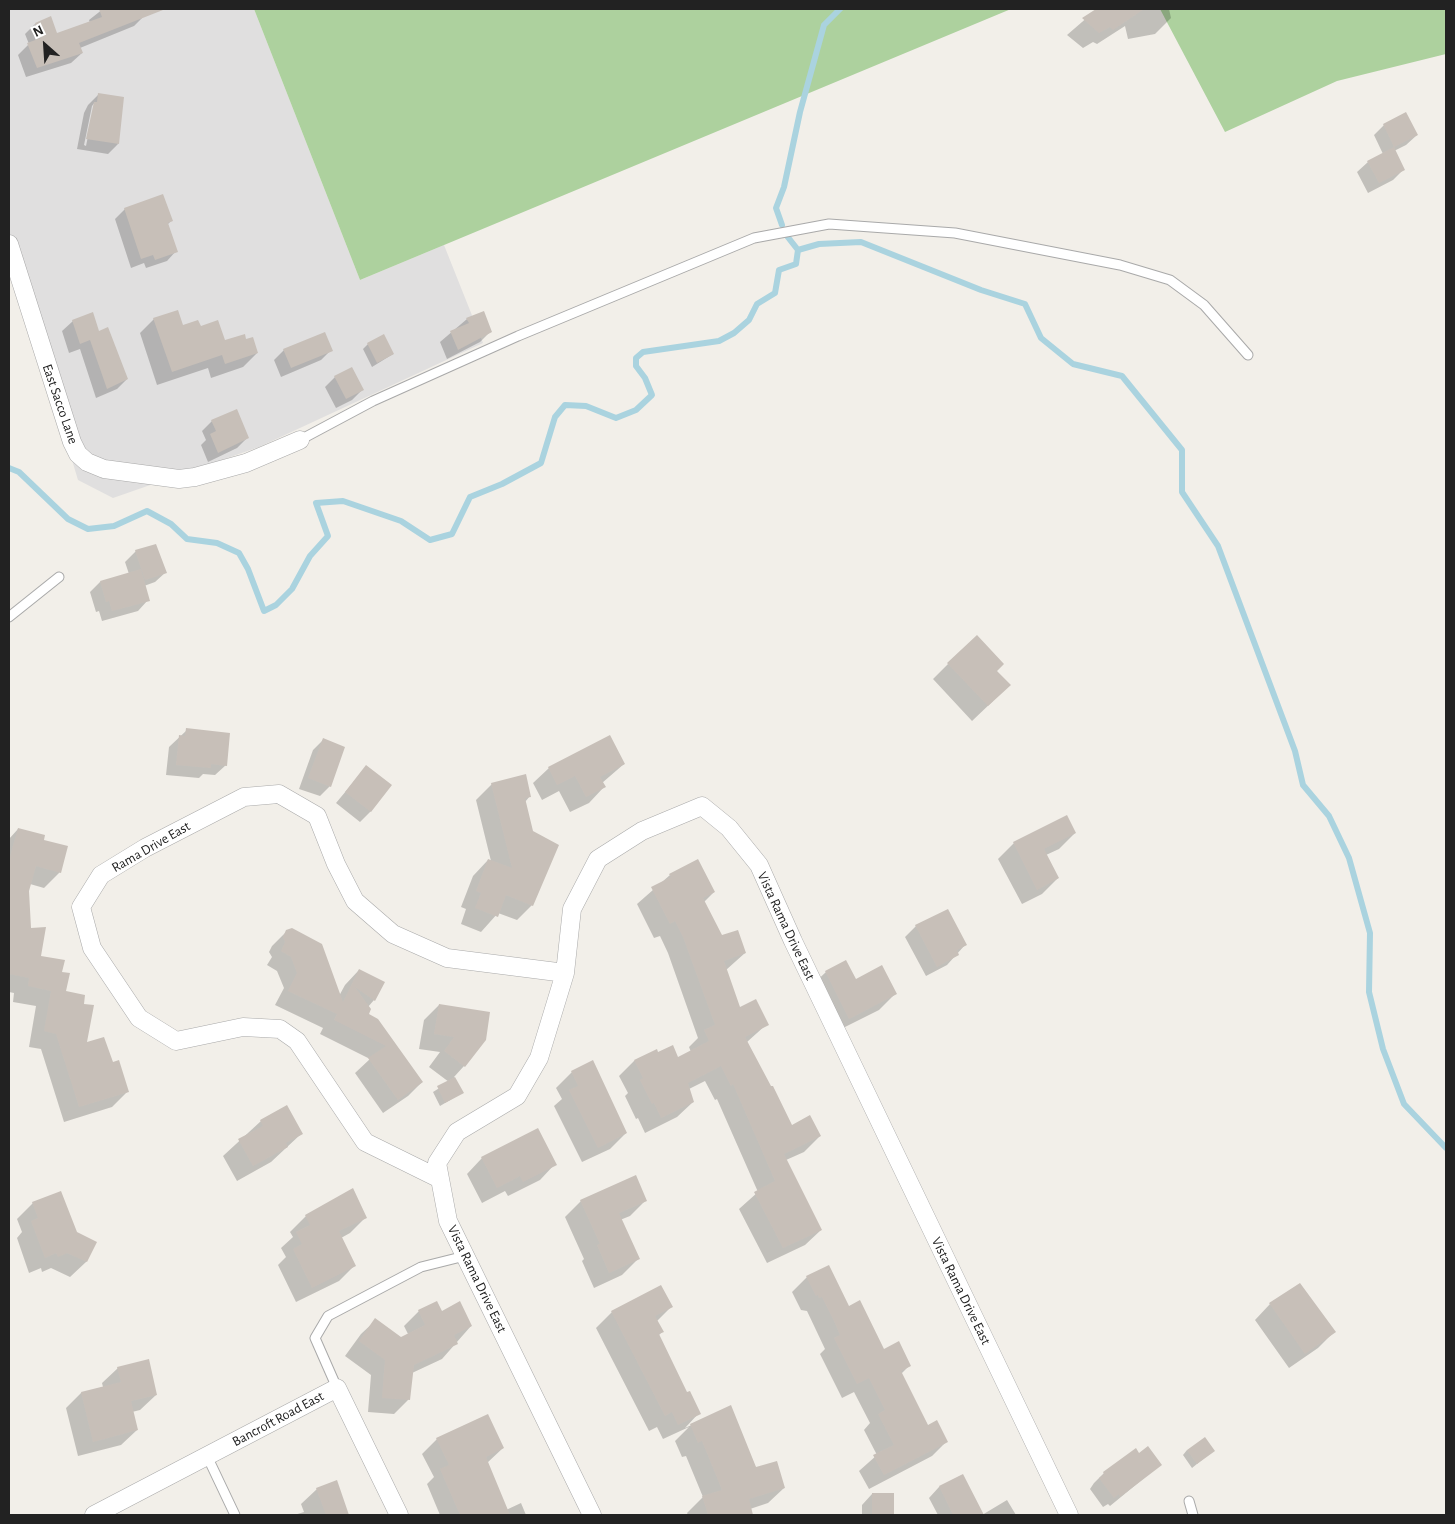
<!DOCTYPE html>
<html>
<head>
<meta charset="utf-8">
<style>
  body { margin:0 }
  #map { position:relative; width:1455px; height:1524px; overflow:hidden; background:#f2efe9; font-family:"Alegreya Sans",sans-serif }
  canvas { display:block }
  .frame { position:absolute; inset:0; border:10px solid #222; pointer-events:none }
  .north { position:absolute; left:20px; top:20px; width:50px; height:50px; -webkit-text-stroke:4px #fff; paint-order:stroke; rotate:334deg; font-size:14px; font-weight:700; line-height:20px; text-align:center; color:#222 }
  .north::after { content:''; display:block; margin:auto; width:18px; height:22px; background:#222; clip-path:polygon(50% 0,100% 100%,50% 72%,0 100%) }
</style>
</head>
<body>
<div id="map">
<canvas width="1455" height="1524"></canvas>
<div class="frame"></div>
<div class="north">N</div>
</div>
<script>
const context = document.querySelector('canvas').getContext('2d');
context.lineJoin = 'round';
function fill(path, color) { context.fillStyle = color; context.fill(path, 'evenodd'); }
const toPath = rows => new Path2D(rows.map(r => 'M' + r).join(''));
function trace(path, color, width, dash) { context.strokeStyle = color; context.lineWidth = width; context.lineCap = dash ? 'butt' : 'round'; context.setLineDash(dash || []); context.stroke(path); }
function drawText(font, color, halo, rows, align = 'center') {
  context.font = font + ' "Alegreya Sans",sans-serif'; context.lineWidth = 4; context.setLineDash([]); context.textBaseline = 'middle'; context.strokeStyle = halo; context.fillStyle = color; for (const [text, x, y, turn = 0] of rows) {
    context.save(); context.translate(x, y); context.rotate((+turn || 0) * Math.PI / 180); context.textAlign = isNaN(turn) ? turn : align; if (halo) context.strokeText(text, 0, 0); context.fillText(text, 0, 0); context.restore();
  }
}
fill(toPath([
  [9,9,254,9,360,280,444,245,483,343,259,447,113,498,78,480,9,251]
]), '#e0dfdf');
fill(toPath([
  [254,9,1011,9,360,280],
  [1160,9,1446,9,1446,54,1337,81,1225,132]
]), '#add19e');
fill(toPath([
  [103,9,142,9,144,16,134,26,80,48,82,53,71,63,26,77,18,55,29,44,25,34,35,24,57,35,90,23,89,20],
  [1097,9,1169,9,1171,18,1155,34,1128,39,1125,26,1097,44,1093,42,1083,48,1067,35],
  [99,94,118,144,108,154,77,149,84,113,88,105],
  [95,102,86,146,84,145,92,106],
  [1384,125,1417,135,1406,145,1394,151,1403,170,1393,180,1368,193,1357,172,1368,162,1383,154,1374,135],
  [125,209,171,221,167,225,176,251,167,261,146,268,144,263,131,268,115,219],
  [154,319,182,327,200,327,224,341,246,340,257,353,243,367,211,378,208,368,157,385,140,333],
  [467,319,491,331,480,342,447,359,440,342],
  [73,321,127,379,117,389,96,398,80,349,69,353,62,331],
  [368,344,393,354,372,367,363,349],
  [284,350,331,350,321,360,281,377,274,360],
  [335,377,362,390,352,400,336,408,325,387],
  [212,421,247,438,237,448,208,462,201,445,206,440,202,431],
  [136,551,166,572,155,582,144,586,148,600,138,611,102,621,99,611,96,612,90,592,100,582,129,574,125,562],
  [948,664,995,671,993,701,972,721,933,679],
  [187,730,226,765,215,775,203,774,199,778,166,775,169,747],
  [323,740,330,786,320,796,299,789,313,750],
  [624,764,602,783,604,787,589,803,570,812,559,791,542,800,533,783,549,768],
  [366,767,371,811,360,822,336,803],
  [492,784,530,796,525,802,532,905,517,920,498,913,481,932,461,924,466,909,461,907,473,876,488,860,491,861,476,800],
  [18,829,42,841,60,872,44,888,30,884,28,891,30,929,40,957,61,973,65,992,82,1004,85,1044,112,1064,127,1092,112,1107,64,1122,41,1049,29,1047,36,1006,13,1002,14,993,9,992,9,839],
  [1075,833,1059,849,1046,855,1058,878,1042,894,1022,904,998,859,1014,843],
  [670,875,714,892,704,902,721,937,745,953,726,970,739,1009,767,1024,747,1042,791,1127,820,1136,804,1152,786,1160,821,1230,805,1245,767,1263,739,1209,758,1192,717,1099,715,1100,705,1081,689,1089,693,1102,677,1117,645,1133,638,1118,636,1119,625,1096,628,1093,619,1076,634,1061,658,1054,677,1059,691,1052,689,1047,698,1038,668,953,660,936,654,938,637,904],
  [948,911,965,945,947,965,926,976,905,937,916,926],
  [286,932,339,996,345,985,359,970,383,982,374,1000,368,1007,367,1015,422,1082,408,1096,383,1113,355,1073,370,1059,320,1034,323,1028,275,1005,284,988,277,971,267,965,272,957,269,952,272,946],
  [826,972,855,980,895,994,879,1010,833,1033,810,987],
  [439,1005,489,1013,464,1066,454,1077,462,1093,440,1106,433,1092,449,1082,429,1067,440,1052,419,1049,424,1020],
  [572,1072,626,1133,610,1149,582,1162,554,1106,562,1099,556,1088],
  [261,1121,301,1134,271,1162,237,1181,223,1156],
  [482,1158,555,1164,540,1180,508,1196,505,1191,482,1203,467,1174],
  [646,1200,630,1216,620,1220,638,1259,622,1275,594,1288,582,1261,584,1259,565,1217,581,1201],
  [33,1203,76,1233,95,1243,86,1262,70,1277,51,1268,42,1272,41,1268,29,1273,17,1238,22,1232,17,1219],
  [306,1216,366,1217,350,1233,341,1238,354,1266,339,1281,296,1302,278,1265,286,1257,281,1248,293,1237,290,1232],
  [807,1277,848,1307,883,1350,909,1366,901,1374,928,1426,946,1442,932,1456,869,1489,859,1471,877,1455,864,1430,870,1423,854,1392,842,1398,820,1354,825,1349,807,1311,801,1310,792,1292],
  [1270,1304,1334,1332,1318,1348,1289,1368,1255,1320],
  [671,1307,657,1321,662,1332,658,1336,686,1394,699,1413,685,1428,730,1407,756,1468,784,1488,768,1503,750,1509,752,1515,688,1515,687,1513,703,1497,686,1456,682,1457,675,1441,689,1427,663,1439,657,1427,649,1431,596,1328,612,1312],
  [419,1311,442,1312,471,1326,442,1359,412,1373,408,1400,394,1414,368,1412,371,1375,345,1356,361,1334,376,1320,401,1338,408,1334,404,1326],
  [118,1368,156,1395,140,1410,132,1412,137,1430,121,1445,78,1456,66,1408,81,1393,103,1387,102,1383],
  [437,1439,503,1448,487,1463,506,1510,521,1503,526,1515,440,1515,427,1484,434,1477,422,1454],
  [1187,1450,1213,1451,1192,1468,1183,1455],
  [1139,1454,1160,1465,1110,1506,1108,1504,1103,1507,1090,1489,1094,1483,1104,1473],
  [962,1475,982,1515,1007,1500,1016,1515,938,1515,929,1498,939,1487],
  [336,1482,348,1515,294,1515,304,1512,301,1504,317,1489],
  [872,1494,893,1495,893,1515,862,1515,862,1505]
]), '#0003');
trace(toPath([
  [782,225,776,208,784,187,800,112,824,25,840,9],
  [798,250,819,244,861,242,981,290,1025,304,1041,338,1073,364,1122,376,1182,450,1182,492,1218,546,1295,751,1303,785,1329,816,1349,858,1370,933,1369,992,1383,1049,1404,1104,1446,1148],
  [9,468,19,472,68,519,88,529,114,526,147,511,171,524,187,539,217,543,239,553,248,569,264,611,276,605,292,589,310,556,328,536,316,503,343,501,401,521,430,540,452,534,470,497,502,484,541,463,555,417,565,405,586,406,616,418,636,410,652,395,645,378,636,366,636,358,643,352,719,341,734,333,749,320,757,304,775,293,779,270,796,264,798,250,787,236]
]), '#aad3df', 6);
fill(toPath([
  [99,9,163,10,79,43,83,53,37,68,27,43,41,38,35,23,51,16,57,33,102,17],
  [1096,9,1144,9,1113,30,1110,27,1099,33,1082,18],
  [98,93,124,97,119,144,86,139,94,102,97,102],
  [1406,112,1418,135,1394,147,1383,124],
  [1394,147,1405,170,1379,183,1367,161],
  [163,194,173,221,168,223,178,252,155,260,153,255,141,259,124,208],
  [178,310,183,325,198,320,201,326,218,320,225,340,245,334,246,339,253,337,258,353,225,364,222,355,172,372,153,318],
  [484,311,492,332,458,350,450,331,469,323,466,318],
  [93,312,99,331,108,327,128,379,107,389,90,340,80,344,72,320],
  [325,332,333,351,291,368,283,349],
  [384,334,394,354,377,363,367,343],
  [352,367,364,390,346,399,334,376],
  [237,409,249,438,218,453,210,434,216,431,211,420],
  [156,544,167,573,145,580,135,550],
  [141,569,150,601,112,611,109,601,106,602,100,581],
  [977,635,1004,664,997,671,1011,685,988,706,947,663],
  [186,728,230,733,227,766,211,764,211,768,176,765,179,735,185,736],
  [610,735,625,764,600,777,606,787,586,797,575,776,557,785,548,767],
  [323,738,345,747,331,787,308,778],
  [366,765,392,785,371,812,345,792],
  [526,774,531,797,525,798,533,831,559,845,533,906,506,895,498,917,475,908,481,893,476,891,488,859,512,868,491,783],
  [1067,815,1076,833,1044,849,1059,878,1037,890,1013,842],
  [18,828,45,835,44,840,68,846,61,873,36,866,29,891,31,928,46,927,41,956,65,960,62,972,70,973,66,991,85,995,84,1004,94,1005,87,1042,104,1037,113,1062,119,1060,129,1092,79,1107,56,1034,44,1031,51,991,28,986,29,978,9,974,9,860],
  [698,859,715,892,703,898,722,935,738,930,746,953,724,961,740,1007,756,999,769,1025,745,1037,771,1086,773,1086,792,1125,810,1115,821,1136,784,1154,822,1230,783,1248,754,1192,775,1181,733,1084,731,1086,721,1066,688,1083,694,1102,661,1118,654,1103,652,1104,640,1080,643,1078,634,1060,657,1049,658,1052,673,1045,678,1057,709,1041,704,1030,715,1025,683,937,675,921,670,924,651,887,671,877,669,874],
  [948,909,967,945,957,950,959,955,937,967,915,925],
  [292,928,322,944,343,1002,359,969,385,982,375,1001,355,987,371,1009,369,1014,378,1019,423,1082,398,1100,368,1058,386,1046,334,1020,337,1014,288,991,297,973,291,957,281,951,285,942,283,937,286,930],
  [846,960,856,979,882,965,897,994,849,1019,825,971],
  [439,1004,490,1012,486,1040,465,1067,444,1051,454,1037,434,1034],
  [593,1060,627,1133,598,1148,569,1090,578,1086,571,1071],
  [455,1077,464,1093,445,1103,437,1086],
  [287,1105,303,1134,286,1143,288,1147,253,1166,238,1139,263,1126,260,1120],
  [538,1128,557,1165,523,1182,520,1176,497,1188,481,1157],
  [636,1175,647,1201,619,1213,640,1259,609,1273,597,1245,600,1244,580,1200],
  [353,1188,367,1218,339,1231,356,1266,312,1288,293,1249,302,1244,296,1232,310,1225,305,1215],
  [61,1191,77,1232,97,1242,87,1262,67,1253,58,1257,56,1253,45,1258,31,1221,38,1218,32,1202],
  [829,1265,849,1306,860,1300,884,1349,899,1341,911,1366,901,1371,928,1425,937,1420,948,1442,884,1475,873,1455,894,1445,878,1414,885,1410,869,1378,857,1384,834,1338,840,1335,834,1321,822,1297,819,1298,818,1295,816,1296,806,1276],
  [1300,1283,1336,1332,1305,1354,1269,1303],
  [661,1285,673,1307,655,1316,664,1332,659,1334,687,1392,690,1391,701,1414,678,1425,672,1412,665,1416,611,1311],
  [437,1301,442,1311,460,1301,472,1326,454,1335,458,1344,414,1365,410,1400,382,1398,385,1360,359,1341,375,1318,401,1337,425,1325,418,1310],
  [149,1359,157,1395,131,1401,138,1430,93,1442,81,1392,121,1382,117,1367],
  [731,1405,756,1467,777,1461,785,1488,749,1499,753,1515,708,1515,702,1496,722,1490,702,1441,698,1443,690,1424],
  [488,1414,504,1448,486,1457,510,1515,460,1515,440,1469,449,1465,436,1438],
  [1205,1437,1215,1451,1197,1464,1187,1450],
  [1148,1446,1162,1465,1120,1497,1119,1494,1114,1498,1099,1478,1104,1474,1103,1472,1136,1448,1139,1453],
  [963,1474,984,1515,953,1515,939,1486],
  [337,1480,349,1515,326,1515,316,1488],
  [872,1493,894,1493,894,1515,872,1515]
]), '#c7bfb8');
const lane = toPath([
  [300,440,373,401,518,336,754,238,829,224,955,233,1120,265,1170,280,1204,305,1248,355],
  [9,617,59,577],
  [337,1388,315,1338,328,1316,421,1267,465,1256],
  [207,1456,235,1515],
  [1189,1501,1193,1515]
]);
const street = toPath([
  [9,244,72,442,78,454,87,462,104,469,179,479,195,477,246,463,300,440],
  [440,1179,365,1142,297,1041,280,1029,243,1027,176,1041,139,1018,92,948,81,907,101,875,145,848,244,797,279,794,317,816,336,864,355,901,393,934,447,958,565,973],
  [94,1515,337,1388,399,1515],
  [592,1515,448,1221,437,1163,457,1132,517,1096,539,1058,565,973,572,909,598,859,642,831,702,806,729,828,759,865,793,941,1069,1515]
]);
trace(lane, '#a9a9a9', 11);
trace(street, '#a9a9a9', 19);
trace(lane, '#fff', 9);
trace(street, '#fff', 18);
drawText('14px', '#222', '#fff', [
  ["East Sacco Lane",60,404,71],
  ["Rama Drive East",151,847,-30],
  ["Vista Rama Drive East",786,926,65],
  ["Vista Rama Drive East",477,1279,64],
  ["Vista Rama Drive East",961,1291,64],
  ["Bancroft Road East",278,1419,-28]
]);
</script>
</body>
</html>
